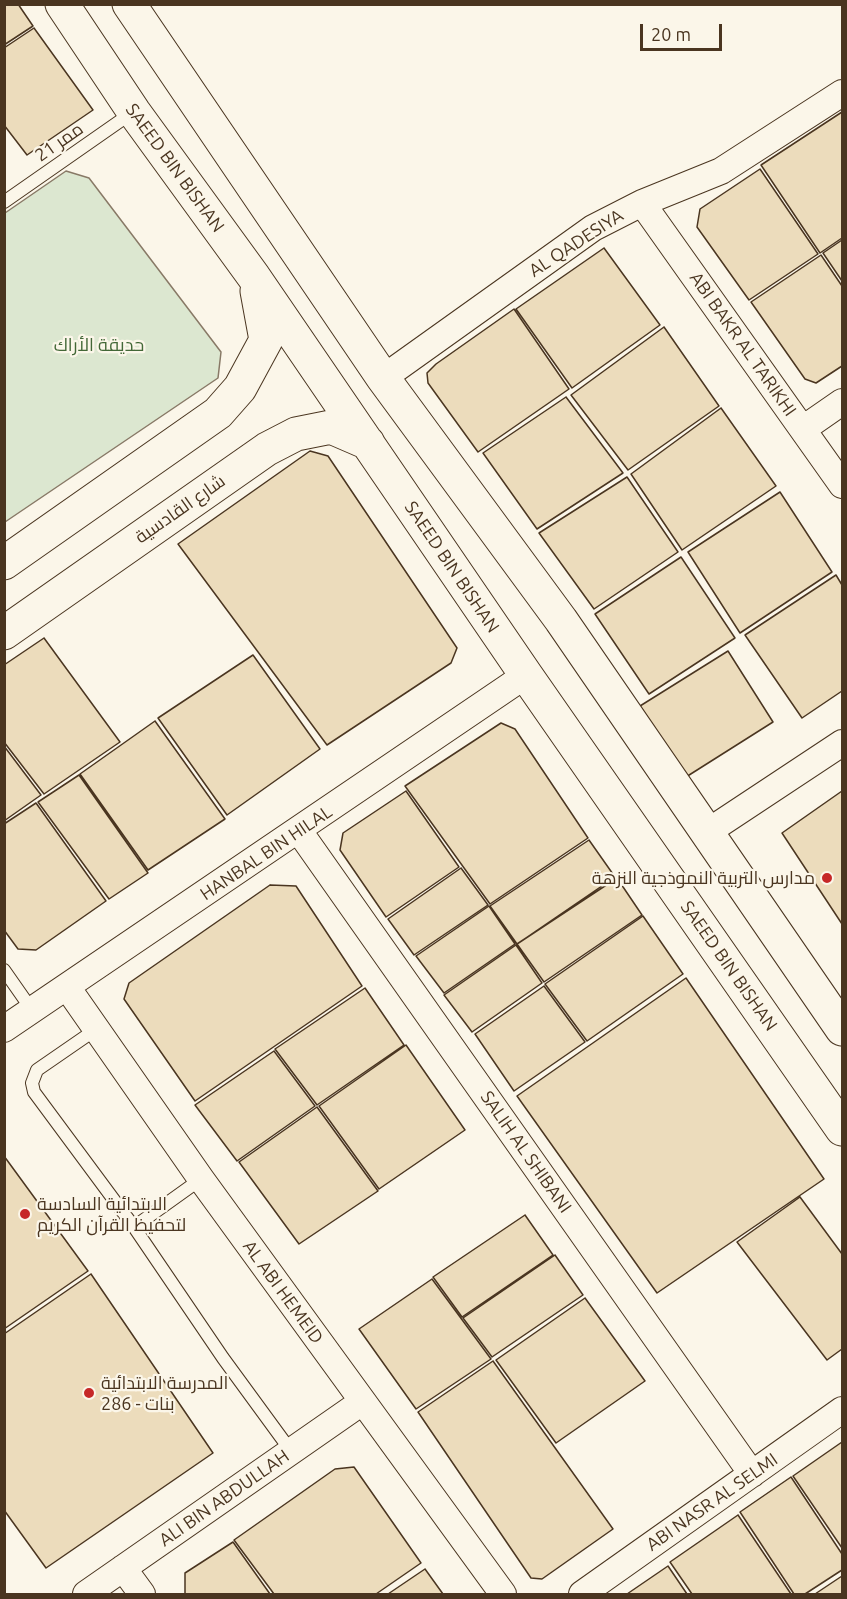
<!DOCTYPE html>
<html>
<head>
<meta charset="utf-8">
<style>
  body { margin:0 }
  #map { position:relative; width:847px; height:1599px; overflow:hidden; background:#fbf6e9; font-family:Ubuntu,sans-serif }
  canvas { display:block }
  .frame { position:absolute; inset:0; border:6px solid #4a3520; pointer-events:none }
  .scale { position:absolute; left:640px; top:24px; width:82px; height:27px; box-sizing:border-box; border:3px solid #4a3520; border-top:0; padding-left:8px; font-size:18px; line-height:21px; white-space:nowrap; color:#4a3520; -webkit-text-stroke:4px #fbf6e9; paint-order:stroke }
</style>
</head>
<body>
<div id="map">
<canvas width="847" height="1599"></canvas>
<div class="frame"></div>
<div class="scale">20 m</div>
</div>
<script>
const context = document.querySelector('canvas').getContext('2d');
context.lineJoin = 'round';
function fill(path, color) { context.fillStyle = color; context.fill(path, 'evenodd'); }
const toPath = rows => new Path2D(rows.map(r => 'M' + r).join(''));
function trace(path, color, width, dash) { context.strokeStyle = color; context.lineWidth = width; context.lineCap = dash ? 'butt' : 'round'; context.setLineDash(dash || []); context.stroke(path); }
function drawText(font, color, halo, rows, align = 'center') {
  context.font = font + ' Ubuntu,Cairo,sans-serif'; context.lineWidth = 4.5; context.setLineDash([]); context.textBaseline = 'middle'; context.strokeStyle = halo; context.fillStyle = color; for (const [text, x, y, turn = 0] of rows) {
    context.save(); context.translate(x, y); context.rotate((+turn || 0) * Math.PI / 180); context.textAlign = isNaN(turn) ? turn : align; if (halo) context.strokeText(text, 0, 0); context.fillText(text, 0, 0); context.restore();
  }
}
const green = toPath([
  [66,171,89,178,221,352,218,378,5,522,5,213,66,171]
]);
fill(green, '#dce7d0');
trace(green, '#887966', 1.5);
const building = toPath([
  [4,4,18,4,33,26,4,45,4,4],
  [34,28,93,110,27,155,4,125,4,48,34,28],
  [842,112,842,238,820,253,761,165,842,112],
  [760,169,818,254,749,300,697,227,700,209,760,169],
  [842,240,842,281,823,253,842,240],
  [604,248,660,325,572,388,516,309,604,248],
  [821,255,842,286,842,366,816,383,805,379,751,302,821,255],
  [514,309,569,389,478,452,428,383,427,373,436,364,514,309],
  [664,327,719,406,628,470,571,395,664,327],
  [566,397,623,473,537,529,483,453,566,397],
  [721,408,776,486,682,550,631,474,721,408],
  [310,451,328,456,457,648,451,663,327,745,178,544,310,451],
  [627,477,678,552,594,609,539,533,627,477],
  [780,492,832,572,740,633,688,552,780,492],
  [681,557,735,638,649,694,595,614,681,557],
  [836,575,842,585,842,691,802,718,745,635,836,575],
  [44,638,120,742,44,794,4,742,4,665,44,638],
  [728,651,773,722,686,777,640,706,728,651],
  [253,655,320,749,227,815,158,718,253,655],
  [155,721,225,819,148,870,80,774,155,721],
  [501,723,515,729,588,838,490,904,405,786,501,723],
  [4,746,41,795,4,821,4,746],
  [79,775,148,873,109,899,38,802,79,775],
  [406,791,459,867,386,917,340,850,343,833,406,791],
  [842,791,842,924,782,833,842,791],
  [36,803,106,901,36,950,18,949,4,930,4,824,36,803],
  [589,840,615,877,517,944,490,906,589,840],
  [461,868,488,905,414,955,388,919,461,868],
  [617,878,642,915,544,982,517,944,617,878],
  [270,885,296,886,362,986,195,1101,124,999,129,983,270,885],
  [489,906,515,944,444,993,416,956,489,906],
  [643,916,683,974,587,1041,545,984,643,916],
  [516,945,542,983,472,1032,444,995,516,945],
  [686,978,824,1179,657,1293,517,1096,686,978],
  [544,986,585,1042,514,1091,475,1034,544,986],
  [365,988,404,1045,317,1105,275,1049,365,988],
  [406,1045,465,1130,379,1189,319,1106,406,1045],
  [274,1051,315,1106,237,1161,195,1105,274,1051],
  [317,1107,378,1191,299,1244,239,1162,317,1107],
  [4,1156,88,1271,4,1329,4,1156],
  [800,1197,842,1254,842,1349,827,1360,737,1242,800,1197],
  [525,1215,553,1255,462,1317,433,1277,525,1215],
  [555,1255,583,1295,492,1357,463,1318,555,1255],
  [91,1274,213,1453,46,1568,4,1510,4,1334,91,1274],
  [432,1279,491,1359,416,1409,359,1329,432,1279],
  [585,1298,645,1381,556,1443,496,1360,585,1298],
  [493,1361,613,1529,542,1579,531,1578,418,1412,493,1361],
  [842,1442,842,1548,793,1476,842,1442],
  [354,1467,421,1563,376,1594,274,1594,234,1540,335,1469,354,1467],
  [791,1477,842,1554,842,1570,805,1594,794,1594,740,1512,791,1477],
  [738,1515,791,1594,692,1594,670,1562,738,1515],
  [233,1542,270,1594,185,1594,185,1573,233,1542],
  [668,1566,687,1594,627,1594,668,1566],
  [425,1569,443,1594,388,1594,425,1569],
  [842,1576,842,1594,815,1594,842,1576]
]);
fill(building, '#ecdcbc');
trace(building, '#4a3520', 1.5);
const lane = toPath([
  [4,202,133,112],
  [4,970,32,1010],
  [95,1030,37,1070,32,1083,34,1092,134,1227,223,1358,291,1451],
  [134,1227,201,1179]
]);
const street = toPath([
  [642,203,842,485],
  [383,378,593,228,642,203,721,171,842,93],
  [803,429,842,402],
  [299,831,752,1474],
  [706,833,842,743],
  [67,987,201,1179,503,1594],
  [4,1029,526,675],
  [123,1568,142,1594],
  [86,1594,362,1402],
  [582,1594,842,1410]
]);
const secondary = toPath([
  [62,4,134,112,254,277,526,675,842,1129],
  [129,4,383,378,561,620,842,1029],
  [4,563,218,413,240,388,266,340,257,291],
  [4,633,267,449,296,434,331,427,368,443]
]);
trace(lane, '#4a3520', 14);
trace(street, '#4a3520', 28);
trace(secondary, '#4a3520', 35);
trace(lane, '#fbf6e9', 12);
trace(street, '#fbf6e9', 26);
trace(secondary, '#fbf6e9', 33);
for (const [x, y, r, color] of [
  [827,878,6,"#c62828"],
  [25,1214,6,"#c62828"],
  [89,1393,6,"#c62828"]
]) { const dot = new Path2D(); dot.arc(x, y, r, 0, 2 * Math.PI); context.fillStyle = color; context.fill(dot); trace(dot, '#fbf6e9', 2); }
drawText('18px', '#4a3520', '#fbf6e9', [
  ["ممر 21",59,142,-35],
  ["SAEED BIN BISHAN",175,168,54],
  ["AL QADESIYA",576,243,-33],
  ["ABI BAKR AL TARIKHI",743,344,55],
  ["شارع القادسية",180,509,-35],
  ["SAEED BIN BISHAN",452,567,56],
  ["HANBAL BIN HILAL",266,853,-34],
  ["SAEED BIN BISHAN",729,966,55],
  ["SALIH AL SHIBANI",526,1152,55],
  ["AL ABI HEMEID",283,1292,54],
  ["ALI BIN ABDULLAH",224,1498,-35],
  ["ABI NASR AL SELMI",712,1502,-35]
]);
drawText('18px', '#436837', '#fbf6e9', [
  ["حديقة الأراك",99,345]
]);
drawText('18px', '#4a3520', '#fbf6e9', [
  ["مدارس التربية النموذجية النزهة",815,878,"right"],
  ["الابتدائية السادسة",37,1204],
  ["لتحفيظ القرآن الكريم",37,1225],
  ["المدرسة الابتدائية",101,1383],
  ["286 - بنات",101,1404]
], 'left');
</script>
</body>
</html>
